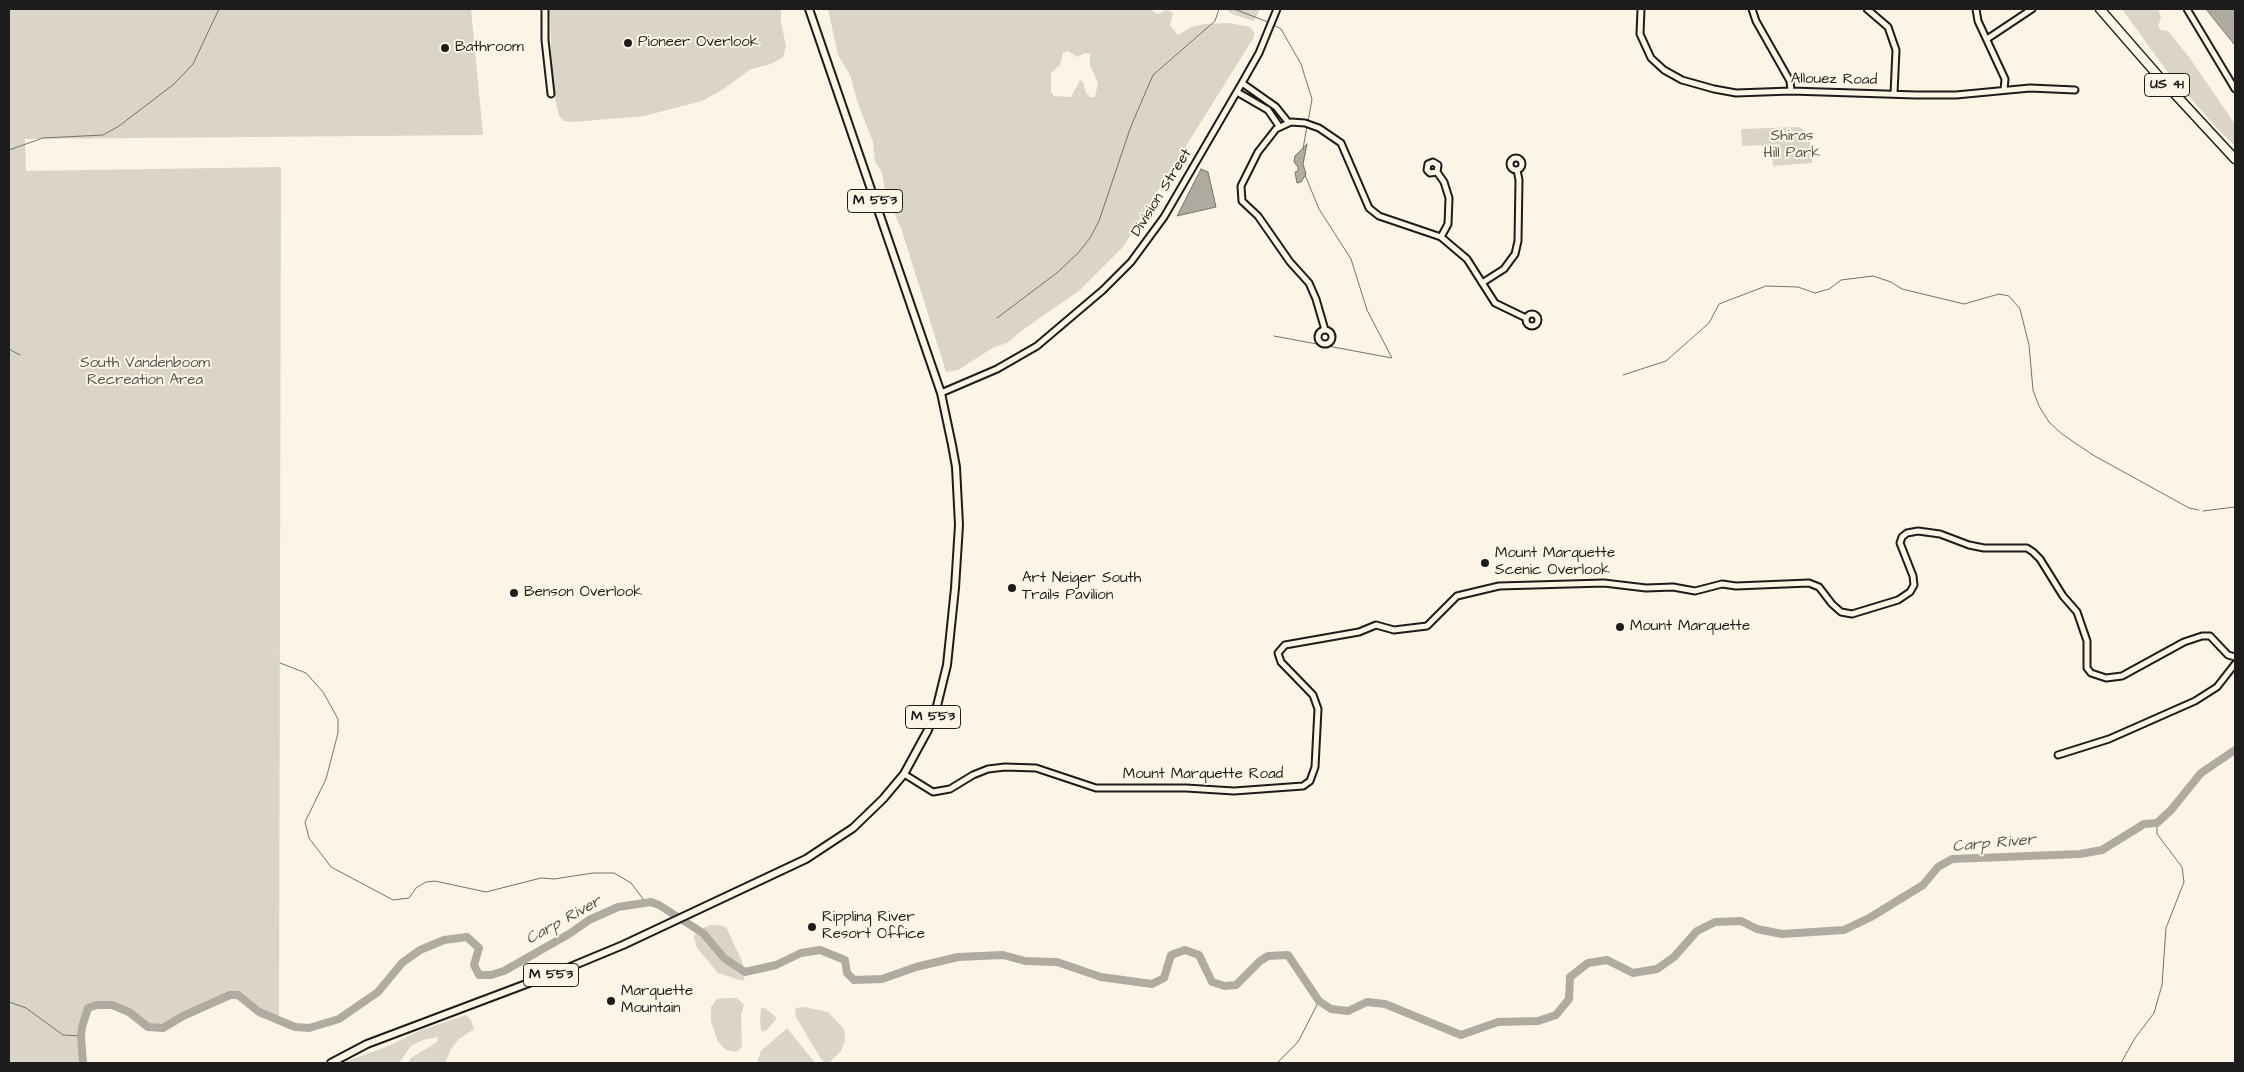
<!DOCTYPE html>
<html>
<head>
<meta charset="utf-8">
<style>
  body { margin:0 }
  #map { position:relative; width:2244px; height:1072px; overflow:hidden; background:#fcf5e5; font-family:"Architects Daughter",sans-serif }
  canvas { display:block }
  .frame { position:absolute; inset:0; border:10px solid #1c1c1c; pointer-events:none }
</style>
</head>
<body>
<div id="map">
<canvas width="2244" height="1072"></canvas>
<div class="frame"></div>
</div>
<script>
const context = document.querySelector('canvas').getContext('2d');
context.lineJoin = 'round';
function fill(path, color) { context.fillStyle = color; context.fill(path, 'evenodd'); }
const toPath = rows => new Path2D(rows.map(r => 'M' + r).join(''));
function trace(path, color, width, dash) { context.strokeStyle = color; context.lineWidth = width; context.lineCap = dash ? 'butt' : 'round'; context.setLineDash(dash || []); context.stroke(path); }
function drawText(font, color, halo, rows, align = 'center') {
  context.font = font + ' "Architects Daughter",sans-serif'; context.lineWidth = 4; context.setLineDash([]); context.textBaseline = 'middle'; context.strokeStyle = halo; context.fillStyle = color; for (const [text, x, y, turn = 0] of rows) {
    context.save(); context.translate(x, y); context.rotate((+turn || 0) * Math.PI / 180); context.textAlign = isNaN(turn) ? turn : align; if (halo) context.strokeText(text, 0, 0); context.fillText(text, 0, 0); context.restore();
  }
}
fill(toPath([
  [9,9,471,9,483,135,25,139,26,171,281,167,279,1020,259,1012,238,995,229,995,183,1016,163,1028,148,1027,129,1012,112,1005,97,1005,88,1008,82,1027,81,1036,83,1063,9,1063],
  [550,9,781,9,781,22,786,46,783,57,771,64,751,69,722,90,702,101,644,116,573,122,564,121,559,116,552,85],
  [828,9,1149,9,1158,14,1166,10,1173,13,1170,25,1178,35,1191,27,1205,24,1229,23,1250,27,1254,32,1254,37,1123,247,1080,290,1024,329,1007,343,994,347,958,370,946,372,902,231,885,190,882,173,875,162,873,142,858,104,850,75,838,55],
  [1068,51,1077,57,1085,53,1090,54,1090,65,1098,83,1095,97,1090,97,1086,93,1083,82,1080,80,1071,97,1054,96,1051,92,1051,73,1060,65,1063,53],
  [1218,9,1260,9,1254,21,1232,14,1227,10],
  [2122,9,2158,9,2161,17,2158,27,2161,30,2168,31,2189,57,2235,124,2235,146,2214,125,2166,70],
  [1800,127,1810,138,1812,163,1773,166,1772,155,1761,145,1742,146,1741,129],
  [710,925,717,925,726,927,742,961,745,976,743,981,718,973,697,948,694,937,696,932],
  [727,998,737,998,744,1005,741,1015,742,1047,736,1052,726,1050,718,1042,711,1021,711,1007,717,999],
  [804,1007,828,1012,844,1029,845,1040,841,1051,829,1063,825,1063,821,1059,796,1017,795,1008],
  [761,1008,765,1008,777,1018,767,1030,762,1032,760,1023],
  [466,1015,471,1020,474,1029,459,1039,451,1049,445,1063,408,1063,411,1058,437,1042,438,1037,423,1040,411,1046,399,1063,341,1063,386,1047,421,1030],
  [787,1028,815,1063,757,1063,761,1051]
]), '#dbd5c8');
const water = toPath([
  [2206,9,2235,9,2235,45,2234,44,2206,9],
  [1307,144,1303,164,1306,174,1301,182,1297,183,1295,172,1298,171,1298,167,1294,162,1295,156,1307,144],
  [1201,169,1208,172,1216,207,1177,216,1201,169]
]);
fill(water, '#b0aba1');
trace(water, '#75726c', 1);
trace(toPath([
  [1234,9,1268,22],
  [1272,24,1281,29,1301,64,1312,99,1308,122],
  [1303,149,1307,126],
  [9,150,43,138,103,135,119,126,174,84,193,64,219,9],
  [997,318,1058,272,1079,252,1090,238,1099,221,1131,126,1153,75,1215,21,1219,9],
  [1274,336,1392,358,1367,310,1351,259,1319,209,1305,175],
  [9,349,20,355],
  [1623,375,1666,361,1709,323,1719,304,1766,286,1798,287,1815,293,1829,289,1841,280,1873,276,1891,282,1902,289,1964,304,1999,294,2009,296,2020,309,2029,345,2033,390,2039,406,2049,422,2062,434,2093,455,2189,508,2199,510],
  [2203,511,2235,507],
  [280,663,306,673,323,692,338,719,338,733,326,779,305,822,309,838,331,867,393,900,409,898,416,888,426,882,435,881,486,892,541,878,554,879,593,873,614,873,631,883,646,903],
  [9,1002,26,1008,63,1035,81,1036],
  [1277,1063,1298,1042,1319,1001],
  [2121,1063,2135,1038,2154,1013,2162,985,2166,928,2184,882,2182,867,2157,834,2157,823]
]), '#75726c', 1);
trace(toPath([
  [83,1063,81,1036,82,1027,88,1008,97,1005,112,1005,129,1012,148,1027,163,1028,183,1016,230,995,238,995,259,1012,295,1027,309,1028,339,1019,378,992,402,963,420,950,444,940,467,937,479,948,474,965,479,975,491,975,504,971,569,934,589,920,618,907,651,902,659,905,703,933,724,958,745,972,776,965,801,953,820,950,845,960,847,973,854,980,882,979,916,967,958,957,1003,955,1025,961,1057,962,1101,977,1152,984,1164,978,1171,955,1185,950,1199,955,1212,982,1225,986,1236,985,1260,961,1268,956,1288,955,1319,1001,1331,1009,1348,1011,1367,1002,1385,1004,1461,1035,1498,1022,1538,1021,1556,1015,1569,999,1570,977,1588,963,1607,960,1633,973,1657,969,1674,957,1697,931,1715,922,1741,921,1757,929,1782,934,1844,930,1871,917,1923,885,1938,867,1952,859,2080,854,2102,850,2144,824,2157,823,2171,810,2201,773,2235,750]
]), '#b0aba1', 8);
const minor = toPath([
  [545,9,545,40,551,94],
  [1641,9,1640,34,1651,58,1664,70,1682,80,1714,89,1736,93,1791,91,1916,95,1956,95,2030,88,2075,90],
  [1752,9,1756,21,1790,81,1791,91],
  [1867,9,1888,27,1896,50,1894,94],
  [1976,9,1978,21,2005,79,2004,90],
  [2187,9,2235,89],
  [1987,39,2032,9],
  [1242,83,1276,107,1288,122],
  [1237,92,1268,110,1279,126],
  '1510 164a6 6 0 1 1 12 0a6 6 0 1 1-12 0Z',
  [1437,172,1430,173,1427,170,1428,164,1433,162,1438,165,1437,172,1444,182,1449,198,1448,224,1441,237],
  [1482,283,1504,269,1515,254,1518,241,1519,180,1517,170],
  '1526 320a6 6 0 1 1 12 0a6 6 0 1 1-12 0Z',
  [1325,330,1316,299,1309,283,1290,262,1258,216,1242,201,1241,186,1258,152,1276,129,1291,122,1305,123,1319,128,1341,143,1369,208,1379,216,1441,237,1467,259,1495,303,1526,318],
  '1318 337a7 7 0 1 1 14 0a7 7 0 1 1-14 0Z',
  [941,393,997,369,1037,346,1103,290,1131,262,1164,217,1242,83,1259,53,1277,9],
  [2058,755,2109,739,2195,701,2217,687,2235,664],
  [904,774,933,792,950,789,973,775,988,769,1005,767,1036,768,1096,788,1186,788,1234,791,1303,786,1310,781,1315,767,1318,709,1313,695,1281,662,1278,653,1285,645,1359,632,1376,625,1394,630,1427,626,1457,596,1499,586,1604,583,1646,588,1673,587,1695,591,1722,584,1736,586,1809,583,1819,587,1832,604,1841,612,1852,614,1898,600,1910,592,1914,585,1913,576,1900,543,1902,537,1907,533,1918,531,1940,534,1969,545,1984,548,2027,548,2033,552,2040,559,2063,596,2077,612,2087,641,2087,668,2091,673,2106,678,2122,676,2184,642,2202,636,2210,636,2228,655,2235,657]
]);
const major = toPath([
  [331,1063,367,1044,558,972,623,945,806,859,853,828,883,799,904,774,928,730,936,710,947,665,955,588,959,525,956,467,952,445,941,393,809,9]
]);
const highway = toPath([
  [2100,9,2161,79,2235,159]
]);
trace(minor, '#1c1c1c', 9);
trace(major, '#1c1c1c', 10);
trace(highway, '#1c1c1c', 11);
trace(minor, '#fcf5e5', 5);
trace(major, '#fcf5e5', 6);
trace(highway, '#fcf5e5', 8);
for (const [x, y, r, color] of [
  [628,43,5,"#1c1c1c"],
  [445,48,5,"#1c1c1c"],
  [1485,563,5,"#1c1c1c"],
  [1012,588,5,"#1c1c1c"],
  [514,593,5,"#1c1c1c"],
  [1620,627,5,"#1c1c1c"],
  [812,927,5,"#1c1c1c"],
  [611,1001,5,"#1c1c1c"]
]) { const dot = new Path2D(); dot.arc(x, y, r, 0, 2 * Math.PI); context.fillStyle = color; context.fill(dot); trace(dot, '#fcf5e5', 2); }
for (const [x, y, w] of [
  [2167,85,45],
  [875,201,55],
  [933,717,55],
  [551,975,55]
]) { const box = new Path2D(); box.roundRect(x - w / 2, y - 11.5, w, 23, 4); context.fillStyle = '#fcf5e5'; context.fill(box); trace(box, '#1c1c1c', 1); }
drawText('bold 14px', '#1c1c1c', null, [
  ["US 41",2167,85],
  ["M 553",875,201],
  ["M 553",933,717],
  ["M 553",551,975]
]);
drawText('15px', '#1c1c1c', '#fcf5e5', [
  ["Pioneer Overlook",638,43],
  ["Bathroom",455,48],
  ["Mount Marquette",1495,554],
  ["Scenic Overlook",1495,571],
  ["Art Neiger South",1022,579],
  ["Trails Pavilion",1022,596],
  ["Benson Overlook",524,593],
  ["Mount Marquette",1630,627],
  ["Rippling River",822,918],
  ["Resort Office",822,935],
  ["Marquette",621,992],
  ["Mountain",621,1009]
], 'left');
drawText('15px', '#1c1c1c', '#fcf5e5', [
  ["Allouez Road",1834,80,1],
  ["Division Street",1162,193,-58],
  ["Mount Marquette Road",1203,775]
]);
drawText('15px', '#555450', '#fcf5e5', [
  ["Shiras",1792,137],
  ["Hill Park",1792,154],
  ["South Vandenboom",145,364],
  ["Recreation Area",145,381]
]);
drawText('italic 16px', '#575551', '#fcf5e5', [
  ["Carp River",1994,844,-5],
  ["Carp River",564,921,-29]
]);
</script>
</body>
</html>
